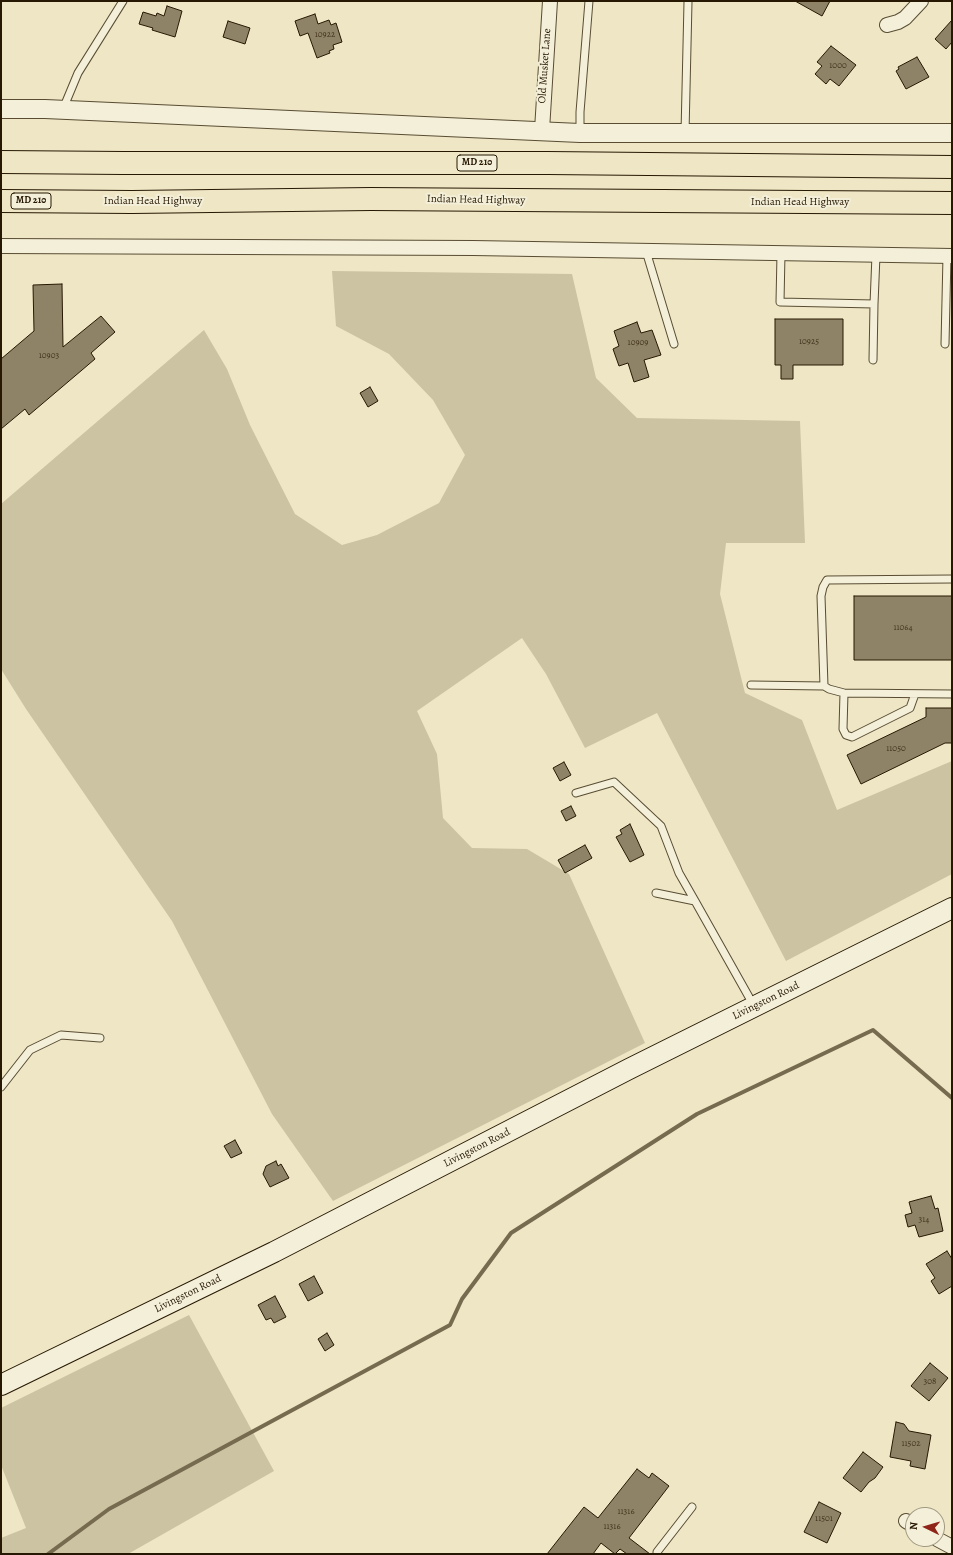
<!DOCTYPE html>
<html>
<head>
<meta charset="utf-8">
<style>
  body { margin:0 }
  #map { position:relative; width:953px; height:1555px; overflow:hidden; background:#eee6c4; font-family:Alegreya,serif }
  canvas { display:block }
  .frame { position:absolute; inset:0; border:2px solid #271803; pointer-events:none }
  .north { position:absolute; left:905px; top:1507px; width:40px; height:40px; box-sizing:border-box; background:#f4efd9; border:1px solid #a29983; border-radius:50%; rotate:275deg; font-size:11px; font-weight:700; line-height:16px; text-align:center; color:#271803 }
  .north::after { content:''; display:block; margin:auto; width:14px; height:18px; background:#8f2418; clip-path:polygon(50% 0,100% 100%,50% 72%,0 100%) }
</style>
</head>
<body>
<div id="map">
<canvas width="953" height="1555"></canvas>
<div class="frame"></div>
<div class="north">N</div>
</div>
<script>
const context = document.querySelector('canvas').getContext('2d');
context.lineJoin = 'round';
function fill(path, color) { context.fillStyle = color; context.fill(path, 'evenodd'); }
const toPath = rows => new Path2D(rows.map(r => 'M' + r).join(''));
function trace(path, color, width, dash) { context.strokeStyle = color; context.lineWidth = width; context.lineCap = dash ? 'butt' : 'round'; context.setLineDash(dash || []); context.stroke(path); }
function drawText(font, color, halo, rows, align = 'center') {
  context.font = font + ' Alegreya,serif'; context.lineWidth = 4; context.setLineDash([]); context.textBaseline = 'middle'; context.strokeStyle = halo; context.fillStyle = color; for (const [text, x, y, turn = 0] of rows) {
    context.save(); context.translate(x, y); context.rotate((+turn || 0) * Math.PI / 180); context.textAlign = isNaN(turn) ? turn : align; if (halo) context.strokeText(text, 0, 0); context.fillText(text, 0, 0); context.restore();
  }
}
fill(toPath([
  [332,271,572,274,596,378,637,418,800,421,805,543,726,543,720,594,745,693,802,720,837,810,952,761,952,874,786,961,657,713,585,748,546,674,522,638,417,711,437,754,443,818,472,848,527,849,569,874,645,1043,333,1201,272,1114,172,921,26,709,1,669,1,504,204,330,227,369,250,425,295,514,342,545,377,535,439,503,465,455,433,400,389,354,336,326],
  [189,1315,274,1471,128,1554,1,1554,1,1538,26,1528,1,1465,1,1408]
]), '#ccc3a3');
trace(toPath([
  [48,1554,109,1509,450,1325,462,1299,511,1233,697,1114,873,1030,952,1098]
]), '#766a4f', 4);
const building = toPath([
  [795,1,830,1,822,16,795,1],
  [167,6,182,11,175,37,152,30,153,28,139,24,143,12,156,16,157,13,164,16,167,6],
  [315,14,318,24,329,20,331,25,336,23,342,42,333,45,334,49,329,51,330,53,317,58,308,33,300,36,295,21,315,14],
  [952,20,952,42,946,49,935,39,952,20],
  [228,21,250,28,245,44,223,37,228,21],
  [831,46,856,65,839,86,830,79,826,84,815,74,822,66,817,62,831,46],
  [917,57,929,77,906,89,896,71,899,69,898,67,917,57],
  [62,284,63,347,101,316,115,332,91,353,95,359,29,415,25,409,1,429,1,359,34,331,33,285,62,284],
  [775,319,843,319,843,365,793,365,793,379,781,379,781,365,775,365,775,319],
  [637,322,641,333,652,330,661,355,644,360,649,377,634,382,628,363,619,366,613,349,619,346,614,331,637,322],
  [370,387,378,401,368,407,360,393,370,387],
  [854,596,952,596,952,660,854,660,854,596],
  [926,708,952,708,952,743,945,743,861,784,847,755,926,717,926,708],
  [564,762,571,775,560,781,553,768,564,762],
  [571,806,576,816,566,821,561,811,571,806],
  [630,824,644,855,630,862,616,837,622,834,620,830,630,824],
  [585,845,592,858,565,873,558,860,585,845],
  [235,1140,242,1153,231,1158,224,1146,235,1140],
  [276,1161,278,1166,281,1164,289,1178,270,1187,263,1174,266,1166,276,1161],
  [931,1196,935,1209,938,1208,943,1231,919,1237,915,1225,908,1227,905,1215,912,1213,909,1202,931,1196],
  [947,1251,952,1259,952,1286,939,1294,931,1281,935,1278,926,1264,947,1251],
  [314,1276,323,1293,308,1301,299,1284,314,1276],
  [275,1296,286,1317,274,1323,271,1318,266,1320,258,1305,275,1296],
  [327,1333,334,1345,325,1351,318,1339,327,1333],
  [930,1363,948,1378,929,1401,911,1386,930,1363],
  [896,1422,904,1424,909,1431,931,1435,925,1469,910,1466,911,1461,890,1457,896,1422],
  [863,1452,883,1467,875,1478,869,1482,861,1492,843,1478,863,1452],
  [637,1469,649,1478,652,1473,669,1486,629,1538,650,1554,627,1554,620,1549,615,1554,601,1543,593,1554,547,1554,584,1507,598,1518,637,1469],
  [819,1502,841,1513,827,1543,804,1532,819,1502]
]);
fill(building, '#8e8367');
trace(building, '#271803', 1);
const service = toPath([
  [63,109,78,73,123,1],
  [580,133,580,112,589,1],
  [685,133,688,2],
  [646,251,674,344],
  [781,254,780,302,874,304,876,255],
  [945,344,947,256],
  [873,360,874,304],
  [952,579,827,580,823,587,821,596,824,686,829,689,844,693,952,694],
  [751,685,824,686],
  [844,693,843,729,846,735,852,737,910,708,915,694],
  [576,793,614,782,661,826,679,873,695,901],
  [656,893,695,901,754,1006],
  [1,1087,30,1050,61,1035,100,1038],
  [657,1554,657,1552,692,1507]
]);
const minor = toPath([
  [887,25,898,22,905,18,921,1],
  [542,130,550,1],
  [1,246,473,248,952,256],
  [906,1521,913,1525],
  [937,1539,952,1547]
]);
const tertiary = toPath([
  [1,109,45,109,580,133,952,133]
]);
const secondary = toPath([
  [1,1385,274,1252,629,1069,952,908]
]);
const trunk = toPath([
  [1,162,123,163,548,163,952,167],
  [1,201,132,202,371,199,952,203]
]);
trace(service, '#594c33', 9);
trace(minor, '#594c33', 16);
trace(tertiary, '#594c33', 20);
trace(secondary, '#271803', 22);
trace(trunk, '#271803', 24);
trace(service, '#f4efd9', 7);
trace(minor, '#f4efd9', 14);
trace(tertiary, '#f4efd9', 18);
trace(secondary, '#f4efd9', 20);
trace(trunk, '#eee6c4', 22);
drawText('9px', '#41331c', null, [
  ["10922",325,35],
  ["1000",838,66],
  ["10925",809,342],
  ["10909",638,343],
  ["10903",49,356],
  ["11064",903,628],
  ["11050",896,749],
  ["314",924,1220],
  ["308",930,1382],
  ["11502",911,1444],
  ["11316",626,1512],
  ["11501",824,1519],
  ["11316",612,1527]
]);
for (const [x, y, w] of [
  [477,163,40],
  [31,201,40]
]) { const box = new Path2D(); box.roundRect(x - w / 2, y - 8, w, 16, 3); context.fillStyle = '#f4efd9'; context.fill(box); trace(box, '#271803', 1); }
drawText('bold 10px', '#271803', null, [
  ["MD 210",477,163],
  ["MD 210",31,201]
]);
drawText('11px', '#271803', '#f4efd9', [
  ["Old Musket Lane",545,66,-86],
  ["Indian Head Highway",476,200,1],
  ["Indian Head Highway",153,201],
  ["Indian Head Highway",800,202],
  ["Livingston Road",766,1001,-26],
  ["Livingston Road",477,1148,-27],
  ["Livingston Road",188,1294,-26]
]);
</script>
</body>
</html>
